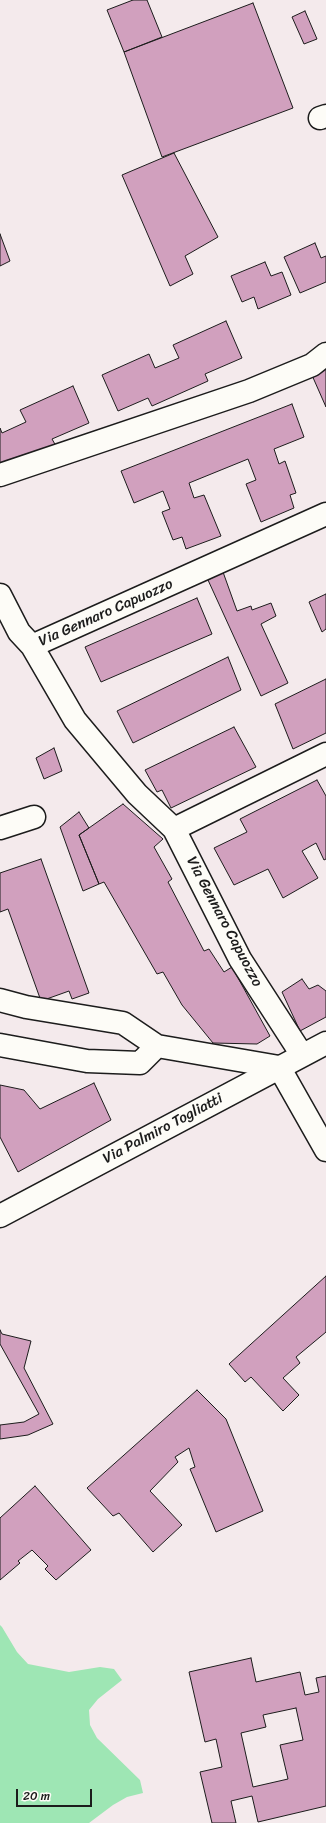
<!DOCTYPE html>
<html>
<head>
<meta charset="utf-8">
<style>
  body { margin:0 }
  #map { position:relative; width:326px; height:1823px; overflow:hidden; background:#f4eaec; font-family:Sriracha,sans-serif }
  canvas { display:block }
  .scale { position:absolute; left:16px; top:1789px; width:76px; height:18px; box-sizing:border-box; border:2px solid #1c1c1c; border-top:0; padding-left:5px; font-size:12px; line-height:14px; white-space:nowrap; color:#1c1c1c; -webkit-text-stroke:3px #fdfcf7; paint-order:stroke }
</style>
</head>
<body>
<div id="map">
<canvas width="326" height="1823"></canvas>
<div class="scale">20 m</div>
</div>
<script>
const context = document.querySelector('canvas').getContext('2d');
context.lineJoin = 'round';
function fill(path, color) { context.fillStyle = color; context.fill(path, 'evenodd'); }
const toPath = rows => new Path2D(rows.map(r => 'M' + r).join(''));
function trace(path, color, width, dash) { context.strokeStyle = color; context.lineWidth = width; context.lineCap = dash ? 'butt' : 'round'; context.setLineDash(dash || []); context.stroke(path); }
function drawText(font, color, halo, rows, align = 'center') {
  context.font = font + ' Sriracha,sans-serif'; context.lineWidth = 3; context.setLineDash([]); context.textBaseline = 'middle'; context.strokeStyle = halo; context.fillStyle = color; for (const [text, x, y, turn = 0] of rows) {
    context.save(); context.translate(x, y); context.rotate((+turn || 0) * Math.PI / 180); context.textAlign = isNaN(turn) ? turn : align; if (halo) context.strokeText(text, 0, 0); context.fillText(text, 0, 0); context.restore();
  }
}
fill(toPath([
  [0,1625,2,1627,17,1652,28,1664,69,1672,100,1667,114,1669,122,1680,98,1699,89,1710,90,1725,97,1738,140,1780,143,1793,127,1797,113,1805,89,1823,0,1823]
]), '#9ee6b4');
const building = toPath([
  [133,0,147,0,162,37,124,52,107,10,133,0],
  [253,3,293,108,162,157,124,52,253,3],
  [305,11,317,39,304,44,292,17,305,11],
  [174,153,218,237,185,256,193,274,170,286,122,175,174,153],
  [0,234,10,261,0,266,0,234],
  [315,243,321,258,326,256,326,282,300,293,284,257,315,243],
  [265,262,271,276,282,272,291,295,258,309,254,297,242,302,231,276,265,262],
  [226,321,242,358,205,374,208,381,152,406,148,398,118,411,102,375,149,354,155,368,179,358,173,345,226,321],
  [326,366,326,407,311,373,326,366],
  [73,386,89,423,52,439,56,446,0,470,0,428,2,433,26,422,20,410,73,386],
  [292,404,304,437,274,449,279,464,285,461,296,493,290,495,294,508,261,522,246,484,256,480,248,459,189,483,194,498,204,495,221,536,186,549,182,537,173,540,162,512,170,509,163,491,134,503,121,471,292,404],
  [223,572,237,611,251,606,252,610,271,603,276,616,261,624,288,683,261,696,208,580,223,572],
  [326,594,326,629,322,632,309,602,326,594],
  [197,598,212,634,101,682,85,647,197,598],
  [228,657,241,690,133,743,117,711,228,657],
  [326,679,326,733,293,749,275,704,326,679],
  [234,727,256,767,171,808,162,790,157,792,145,770,234,727],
  [54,748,62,771,44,779,36,758,54,748],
  [317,780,326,796,326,859,324,860,316,843,302,851,318,878,283,898,268,869,234,885,214,848,247,832,240,819,317,780],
  [123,804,163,839,154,847,172,879,168,882,204,951,209,949,224,972,232,967,270,1036,257,1044,213,1043,182,1005,163,972,157,974,104,882,99,884,79,835,123,804],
  [79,812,89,828,79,835,99,884,83,891,60,827,79,812],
  [41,859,89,993,72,999,69,991,41,1001,8,909,0,912,0,873,41,859],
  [302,979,309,989,318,985,326,991,326,1017,300,1031,282,992,302,979],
  [94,1083,111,1120,18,1172,0,1137,0,1085,24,1090,40,1109,94,1083],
  [326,1276,326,1332,296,1357,300,1363,283,1378,299,1395,283,1411,251,1377,245,1382,229,1364,326,1276],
  [0,1330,2,1334,31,1341,24,1368,53,1424,28,1435,0,1439,0,1425,24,1422,39,1414,0,1344,0,1330],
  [197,1390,226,1419,263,1511,216,1532,190,1469,195,1467,189,1448,175,1457,178,1462,150,1491,182,1525,153,1552,119,1513,113,1516,87,1488,197,1390],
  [35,1486,91,1550,56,1580,45,1569,48,1566,32,1550,18,1561,20,1563,0,1580,0,1518,35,1486],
  [251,1658,256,1682,300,1672,305,1695,319,1692,316,1678,326,1676,326,1806,258,1822,252,1796,231,1801,236,1823,212,1823,200,1772,222,1767,216,1739,205,1742,189,1672,251,1658],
  [296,1708,303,1740,280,1745,288,1779,253,1787,241,1733,266,1727,263,1715,296,1708]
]);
fill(building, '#d1a0be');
trace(building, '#1c1c1c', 1);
const street = toPath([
  [320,118,326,116],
  [0,475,249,391,312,365,326,354],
  [0,595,19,632,32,646],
  [0,828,34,817],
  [174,829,326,754],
  [0,1000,26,1007,123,1023,157,1046,279,1067,326,1150],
  [0,1045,87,1061,140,1063,157,1046],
  [302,1055,240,959,174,829,137,794,75,720,32,646,326,514]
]);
const secondary = toPath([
  [0,1216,326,1043]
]);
trace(street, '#1c1c1c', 25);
trace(secondary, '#1c1c1c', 25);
trace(street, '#fdfcf7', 22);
trace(secondary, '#fdfcf7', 22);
drawText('15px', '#1c1c1c', '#fdfcf7', [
  ["Via Gennaro Capuozzo",106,613,-24],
  ["Via Gennaro Capuozzo",224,922,62],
  ["Via Palmiro Togliatti",163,1129,-28]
]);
</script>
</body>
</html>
